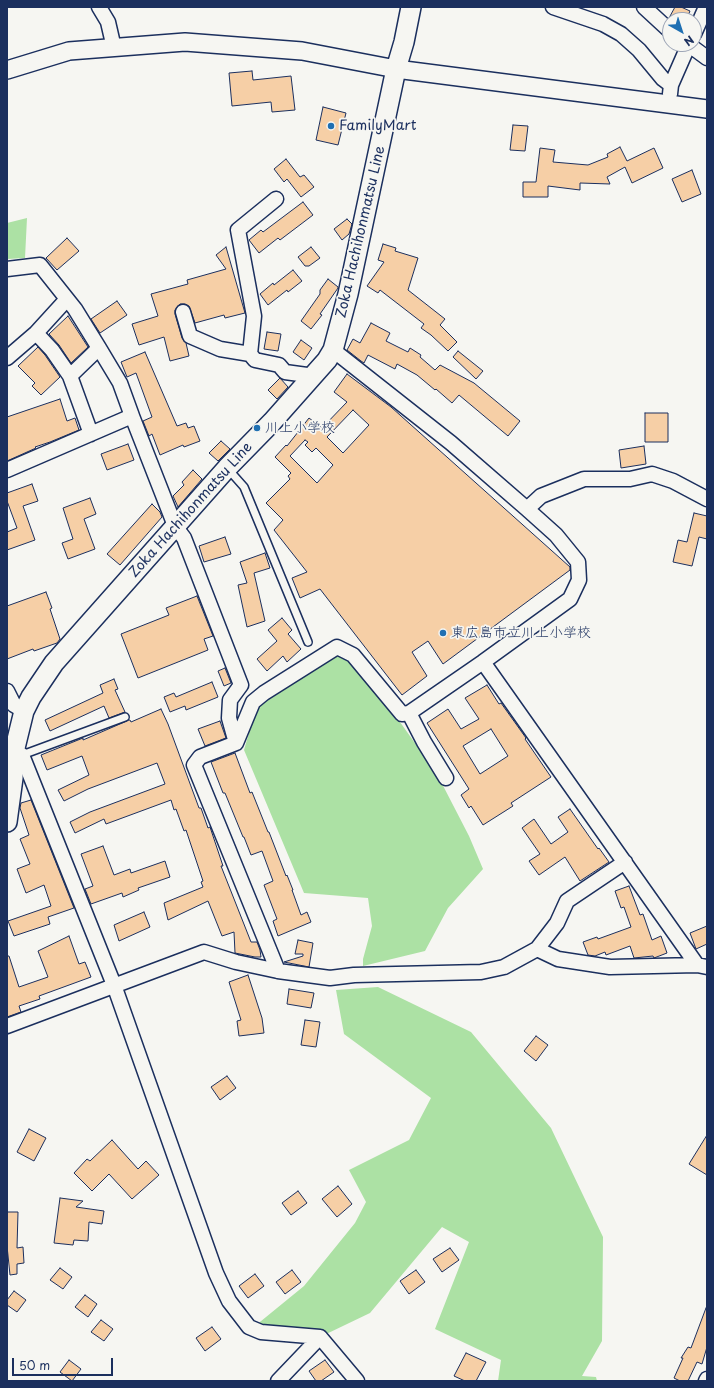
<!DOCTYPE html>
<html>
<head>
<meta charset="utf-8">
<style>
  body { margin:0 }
  #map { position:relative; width:714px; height:1388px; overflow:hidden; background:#f6f6f2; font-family:"Playpen Sans",sans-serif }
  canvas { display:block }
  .frame { position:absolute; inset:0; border:8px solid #1b2f5e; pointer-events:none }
  .north { position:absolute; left:662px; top:12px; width:40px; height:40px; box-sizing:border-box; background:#f6f6f2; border:1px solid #9ea6b7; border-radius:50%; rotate:141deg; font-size:11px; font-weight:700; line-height:16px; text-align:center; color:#1b2f5e }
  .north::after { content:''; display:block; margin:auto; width:14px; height:18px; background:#1f6fb2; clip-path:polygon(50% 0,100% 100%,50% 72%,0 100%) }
  .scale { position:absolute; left:12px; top:1358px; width:101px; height:18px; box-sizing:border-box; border:2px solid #1b2f5e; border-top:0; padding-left:5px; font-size:12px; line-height:14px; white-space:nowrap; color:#1b2f5e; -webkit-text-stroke:3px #f6f6f2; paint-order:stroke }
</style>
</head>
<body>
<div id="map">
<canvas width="714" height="1388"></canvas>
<div class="frame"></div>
<div class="north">N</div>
<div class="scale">50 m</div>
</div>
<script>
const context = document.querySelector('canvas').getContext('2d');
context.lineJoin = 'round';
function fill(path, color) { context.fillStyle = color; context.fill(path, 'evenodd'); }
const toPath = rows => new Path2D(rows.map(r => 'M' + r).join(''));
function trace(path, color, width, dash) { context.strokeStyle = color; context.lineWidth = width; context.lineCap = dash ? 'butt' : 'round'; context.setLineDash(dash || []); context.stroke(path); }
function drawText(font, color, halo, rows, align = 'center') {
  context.font = font + ' "Playpen Sans","Klee One",sans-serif'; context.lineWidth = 3.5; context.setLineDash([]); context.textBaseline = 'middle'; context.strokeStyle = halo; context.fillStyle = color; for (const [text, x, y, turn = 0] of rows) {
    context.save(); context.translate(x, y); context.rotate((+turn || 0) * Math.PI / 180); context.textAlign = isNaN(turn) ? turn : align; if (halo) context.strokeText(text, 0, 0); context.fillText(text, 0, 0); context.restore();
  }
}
fill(toPath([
  [27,218,25,258,7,259,7,223],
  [348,652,385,701,437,774,469,836,483,869,448,908,425,951,363,966,363,959,372,926,368,898,304,893,244,750,258,702,293,675],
  [378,987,471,1032,551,1128,603,1237,602,1341,582,1376,596,1377,597,1381,498,1381,501,1360,435,1329,469,1242,442,1227,370,1313,320,1337,255,1326,304,1286,355,1223,366,1202,349,1170,409,1140,431,1098,344,1034,336,990]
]), '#ace1a4');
const building = toPath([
  [675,7,681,7,690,11,686,20,671,20,669,18,675,7],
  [252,71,253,80,291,76,295,110,272,112,271,102,232,106,229,73,252,71],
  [323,107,346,113,338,145,316,140,323,107],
  [513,125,528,126,525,151,510,150,513,125],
  [620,147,627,161,654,148,663,168,632,183,625,167,607,177,610,184,580,183,580,190,548,186,548,197,523,197,523,182,536,182,540,148,555,150,553,162,588,165,608,157,607,154,620,147],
  [286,159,300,177,304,175,314,187,301,197,287,179,284,182,274,169,286,159],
  [692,170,701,194,682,202,672,179,692,170],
  [303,202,313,215,280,240,278,238,259,253,249,240,261,230,263,232,303,202],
  [347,219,352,224,349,234,342,240,334,229,347,219],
  [67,238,79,251,57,270,46,258,67,238],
  [383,244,396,248,395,251,418,258,408,290,445,319,440,325,457,342,448,351,431,335,421,328,424,324,380,290,378,293,367,286,384,262,378,260,383,244],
  [226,247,245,313,225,318,224,315,195,323,189,306,185,304,180,304,175,310,175,314,182,338,186,343,189,356,170,361,164,337,139,345,132,324,158,316,151,294,188,284,187,280,226,269,216,255,226,247],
  [311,247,320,258,309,266,305,266,298,257,311,247],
  [293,270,302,281,288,292,287,290,268,305,260,294,273,283,274,285,293,270],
  [328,279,338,287,338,288,320,314,322,315,311,329,301,321,320,294,320,290,328,279],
  [117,301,127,315,100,333,91,319,117,301],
  [68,316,88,347,71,363,59,345,49,334,68,316],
  [371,323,390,333,386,341,408,352,410,348,421,355,420,357,435,370,440,365,474,383,520,421,508,436,459,395,452,403,436,389,435,390,417,375,397,364,395,369,368,355,364,363,361,361,347,350,353,339,360,343,371,323],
  [267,332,281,334,278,351,264,349,267,332],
  [301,340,312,348,304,360,293,352,301,340],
  [38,347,45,355,60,377,41,395,32,386,35,383,18,366,38,347],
  [458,351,483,371,476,379,453,357,458,351],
  [145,352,177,426,186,423,188,428,194,426,200,441,184,447,183,445,160,455,152,434,149,436,143,421,152,417,136,373,127,377,121,362,145,352],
  [347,374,391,407,570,567,570,570,443,664,428,641,412,652,427,676,402,695,320,589,300,598,292,578,307,572,274,530,283,520,266,503,290,479,288,476,291,473,275,457,286,445,287,446,309,418,322,428,347,402,334,392,347,374],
  [353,410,369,425,343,453,327,437,353,410],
  [305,440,308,442,305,445,312,452,316,448,333,465,317,483,290,456,305,440],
  [280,378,288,387,277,399,268,390,280,378],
  [60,399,67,421,75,418,79,430,50,442,35,447,36,448,7,461,7,417,60,399],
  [645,413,668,413,668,442,645,442,645,413],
  [221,441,230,449,218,461,209,453,221,441],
  [128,444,134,460,107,470,101,454,128,444],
  [644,446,646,464,621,468,619,450,644,446],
  [193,470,202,479,178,507,173,496,184,485,182,482,193,470],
  [32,484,38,501,23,506,35,540,7,550,7,532,17,528,7,501,7,493,32,484],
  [90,498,96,514,84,519,95,549,68,559,62,543,73,539,63,508,90,498],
  [152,504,160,512,162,517,120,565,107,554,152,504],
  [694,513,707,516,707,539,699,537,692,566,673,562,678,540,687,542,694,513],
  [225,537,231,554,204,562,199,546,225,537],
  [265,553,270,568,254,573,265,621,247,627,238,585,247,583,240,562,265,553],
  [46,592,52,608,50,609,60,639,57,643,34,651,33,649,7,659,7,606,46,592],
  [197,596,213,636,204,639,208,650,138,678,121,634,169,615,166,608,197,596],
  [282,618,292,630,288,634,301,649,287,662,283,656,267,671,257,659,277,641,268,630,282,618],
  [225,668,231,683,224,686,218,671,225,668],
  [114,679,118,689,115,690,125,712,109,718,104,706,50,731,45,720,103,693,100,685,114,679],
  [212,682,218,697,186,710,185,706,170,712,164,697,174,693,176,697,212,682],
  [487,685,499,704,501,703,526,738,525,739,551,777,511,803,513,806,483,825,471,806,469,808,461,795,469,789,427,723,448,709,461,729,479,719,465,698,487,685],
  [491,729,508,756,480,774,463,746,491,729],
  [161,709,168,724,199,808,201,808,208,828,210,827,223,866,221,866,251,942,257,942,260,950,261,957,255,957,235,953,234,932,222,936,208,901,168,920,164,903,203,887,201,882,203,881,186,830,184,831,176,809,174,810,171,800,106,824,104,819,75,833,70,822,90,812,165,784,157,763,88,789,64,801,58,790,89,775,82,756,47,770,41,755,83,738,83,740,129,720,130,720,131,722,161,709],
  [220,721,226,738,205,746,198,729,220,721],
  [235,753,250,793,252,792,268,832,269,832,286,876,287,875,293,890,292,890,301,915,307,912,311,922,278,936,273,921,277,919,264,885,273,881,262,851,251,855,244,837,243,837,225,793,223,793,211,762,235,753],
  [31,800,74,908,48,917,50,924,14,936,8,921,51,906,44,885,26,893,17,869,30,864,20,839,29,835,20,808,21,803,31,800],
  [570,809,598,849,599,848,609,862,580,881,565,857,539,875,529,861,540,854,522,828,534,819,551,844,568,832,558,817,570,809],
  [103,846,114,875,130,869,131,873,165,861,170,877,138,888,139,890,123,897,122,893,91,904,85,889,93,886,81,854,103,846],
  [629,886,640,915,643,914,652,940,661,936,667,953,654,958,653,956,634,958,630,946,606,955,605,952,595,956,588,955,583,942,597,937,598,939,631,927,624,907,621,908,615,891,629,886],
  [144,912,150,927,119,941,114,925,144,912],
  [707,926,707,944,696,949,690,933,707,926],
  [69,936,79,964,85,962,91,977,39,996,40,999,19,1006,21,1012,7,1017,7,956,9,956,19,987,48,977,38,951,69,936],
  [298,940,313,943,309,967,284,962,303,956,303,954,295,954,298,940],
  [248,975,262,1018,264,1033,239,1036,237,1021,241,1020,229,982,248,975],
  [289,989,314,993,311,1008,287,1004,289,989],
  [305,1020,320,1022,316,1047,301,1045,305,1020],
  [536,1036,548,1045,536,1061,524,1051,536,1036],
  [227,1076,236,1088,220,1100,211,1087,227,1076],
  [29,1129,46,1138,34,1161,17,1152,29,1129],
  [707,1135,707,1175,689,1164,707,1135],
  [112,1140,138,1169,146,1161,159,1175,132,1199,109,1174,92,1191,74,1173,87,1159,90,1161,112,1140],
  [338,1186,352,1204,337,1217,322,1199,338,1186],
  [298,1191,307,1203,291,1215,282,1203,298,1191],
  [60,1198,83,1201,76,1207,104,1211,102,1224,89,1222,88,1241,74,1240,73,1245,54,1243,60,1198],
  [7,1212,18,1212,17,1248,23,1247,24,1263,17,1264,17,1274,10,1275,7,1246,7,1212],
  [450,1248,459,1260,442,1272,433,1259,450,1248],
  [60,1268,72,1277,63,1289,50,1280,60,1268],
  [292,1270,301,1282,285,1294,276,1282,292,1270],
  [416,1270,425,1282,409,1294,400,1281,416,1270],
  [255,1274,264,1286,248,1298,239,1286,255,1274],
  [14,1291,26,1300,17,1312,7,1305,7,1300,14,1291],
  [85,1295,97,1304,88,1317,75,1307,85,1295],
  [706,1308,707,1308,707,1347,702,1364,697,1362,688,1381,680,1381,674,1378,683,1358,681,1358,688,1347,691,1348,706,1308],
  [101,1320,113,1329,104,1341,91,1332,101,1320],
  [212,1327,221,1339,205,1351,196,1338,212,1327],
  [466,1353,486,1362,476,1381,465,1381,454,1376,466,1353],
  [69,1360,81,1369,72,1381,60,1372,69,1360],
  [325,1360,334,1372,321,1381,316,1381,309,1371,325,1360]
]);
fill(building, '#f6cfa6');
trace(building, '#1b2f5e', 1);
const service = toPath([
  [228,469,244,487,308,642],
  [22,755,125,717]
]);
const minor = toPath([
  [99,7,108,22,114,48],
  [553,7,603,24,621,34,639,50,663,79,671,85],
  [644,7,670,31],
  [694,34,706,7],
  [688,44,707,58],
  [670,94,671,85,689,44],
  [276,199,238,230,254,316,250,354,255,360,279,365,285,372,307,375,311,378],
  [7,269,40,265,75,309,99,348,120,383,132,416],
  [183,312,190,336,220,349,250,354],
  [36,333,52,350,70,376,91,434],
  [7,358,36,333,67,299],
  [70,376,99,348],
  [7,470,132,416,175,526,184,538,241,685,230,700,229,718,236,743],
  [527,509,541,496,584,479,630,479,652,474,673,481,707,499],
  [483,662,697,965,707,967],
  [7,691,14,705,24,711],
  [409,713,424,742,446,778],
  [14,752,22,755,114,985,216,1273,229,1301,249,1327,261,1332,320,1337,357,1381],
  [537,949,558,959,610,967,697,965],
  [278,971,194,765,200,757,236,743,253,702,264,693,337,647,353,655,402,714,409,713,483,662,570,599,579,580,578,562,556,535,527,509,451,443,333,350],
  [7,1026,204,952,236,962,278,971,330,978,354,975,481,972,504,967,537,949,557,923,567,901,625,862],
  [278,1381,320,1337],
  [706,1381,707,1379]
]);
const tertiary = toPath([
  [7,70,69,51,185,42,302,51,396,69,707,109]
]);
const secondary = toPath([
  [7,822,13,778,14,752,24,711,31,697,54,663,227,468,272,422,311,378,327,360,333,350,348,294,396,69,404,42,411,7]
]);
trace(service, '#1b2f5e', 10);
trace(minor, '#1b2f5e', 17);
trace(tertiary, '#1b2f5e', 20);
trace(secondary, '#1b2f5e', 22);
trace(service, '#f6f6f2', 7);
trace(minor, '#f6f6f2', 14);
trace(tertiary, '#f6f6f2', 17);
trace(secondary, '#f6f6f2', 19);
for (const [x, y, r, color] of [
  [331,126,4,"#1f6fb2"],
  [257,428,4,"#1f6fb2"],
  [443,633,4,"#1f6fb2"]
]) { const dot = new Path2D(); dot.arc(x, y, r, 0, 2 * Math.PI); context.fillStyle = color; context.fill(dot); trace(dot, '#f6f6f2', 1.5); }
drawText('14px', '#1b2f5e', '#f6f6f2', [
  ["FamilyMart",339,126],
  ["川上小学校",265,428],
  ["東広島市立川上小学校",451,633]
], 'left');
drawText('14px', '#1b2f5e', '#f6f6f2', [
  ["Zoka Hachihonmatsu Line",361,232,-77],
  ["Zoka Hachihonmatsu Line",191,510,-48]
]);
</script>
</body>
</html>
